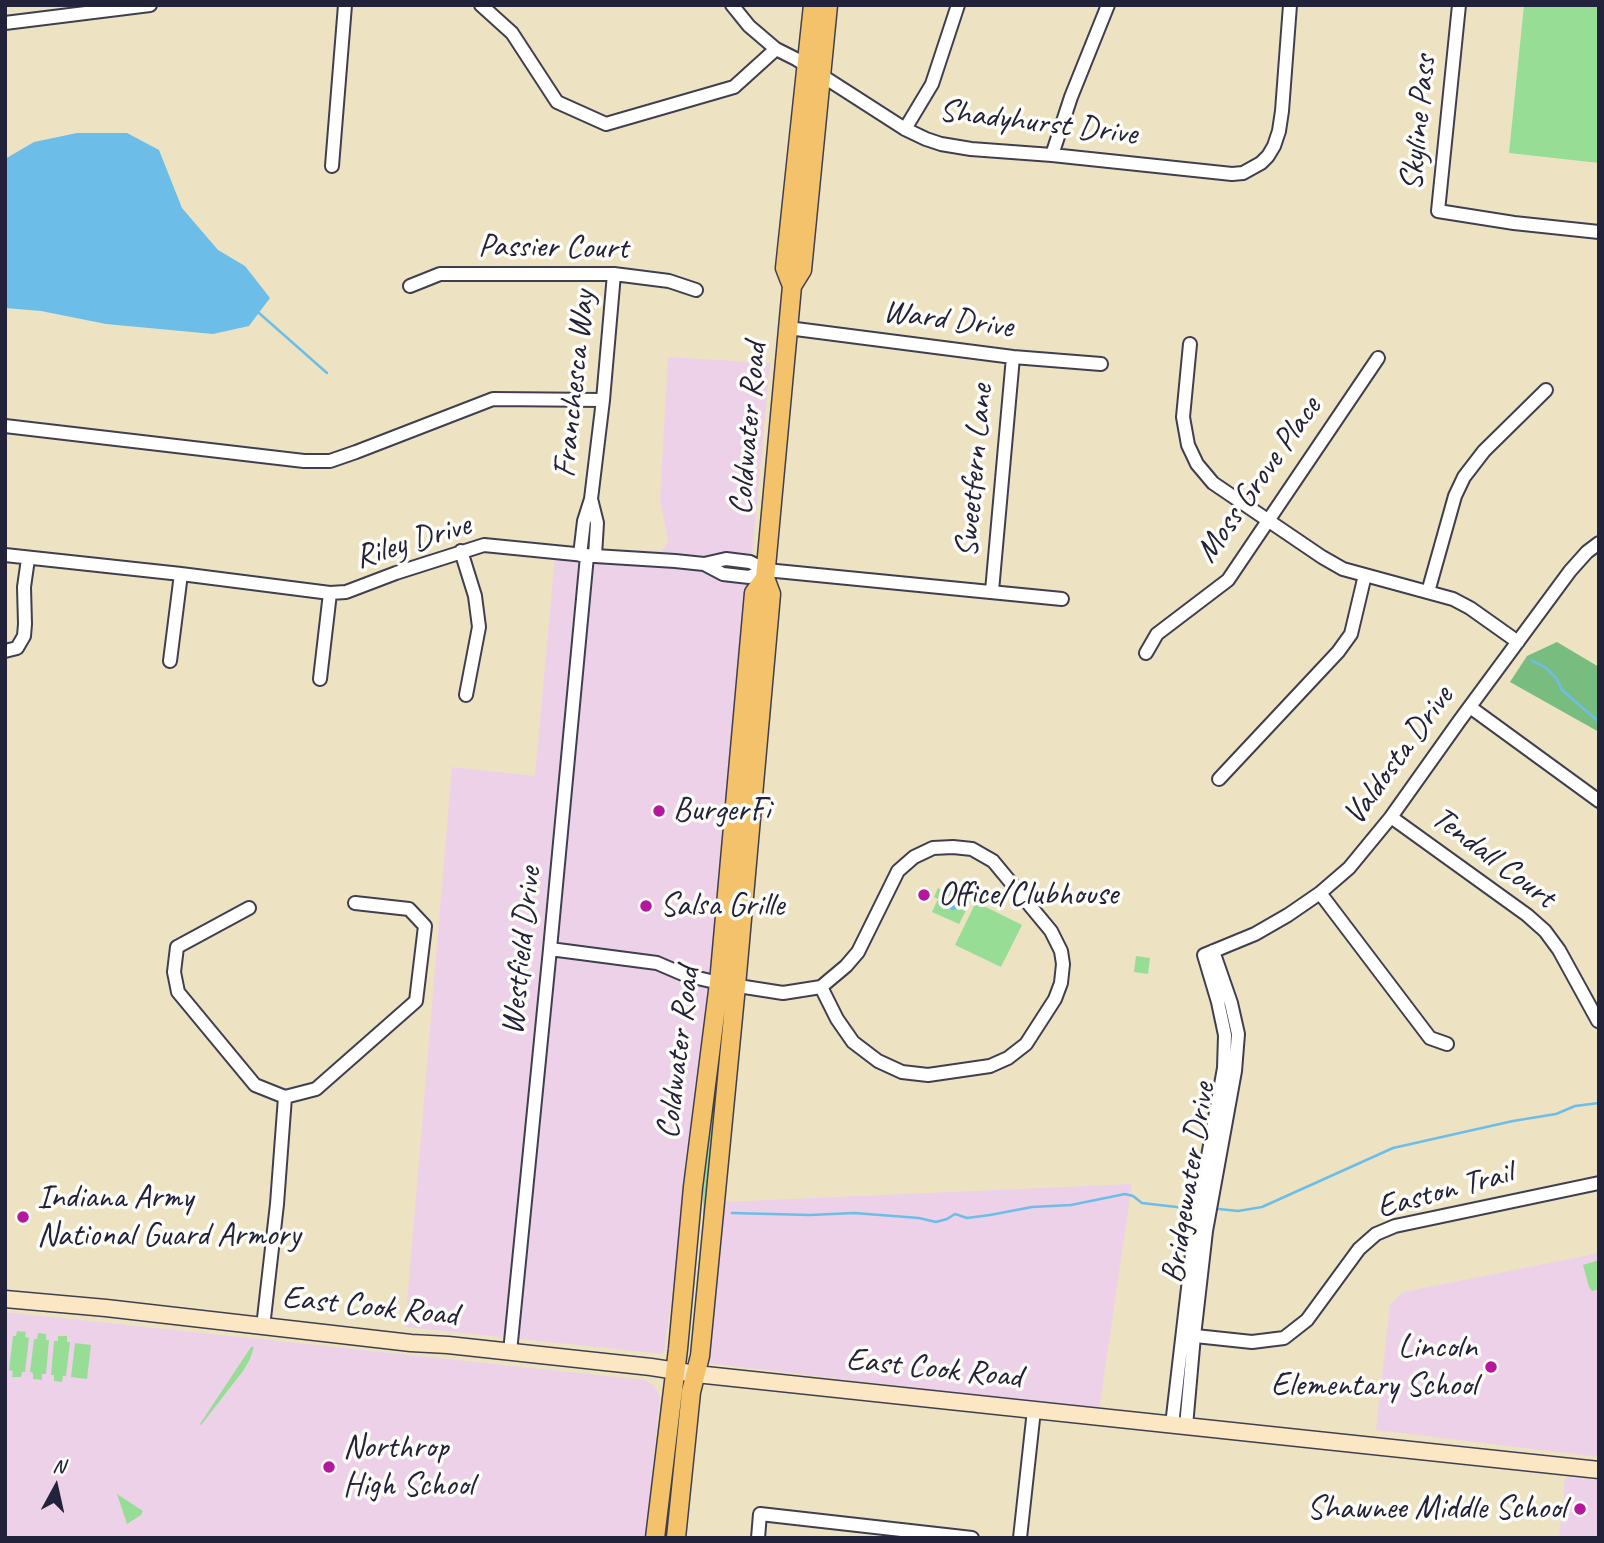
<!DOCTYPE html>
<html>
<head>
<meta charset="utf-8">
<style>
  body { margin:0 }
  #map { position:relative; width:1604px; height:1543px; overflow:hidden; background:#ede3c3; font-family:Caveat,sans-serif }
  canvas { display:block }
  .frame { position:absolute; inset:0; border:7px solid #22223b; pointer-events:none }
  .north { position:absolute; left:21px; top:1452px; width:70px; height:70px; -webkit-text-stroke:5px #fdfcf7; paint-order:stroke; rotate:8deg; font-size:19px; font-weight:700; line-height:28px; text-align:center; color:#22223b }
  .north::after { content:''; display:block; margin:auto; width:24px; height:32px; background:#22223b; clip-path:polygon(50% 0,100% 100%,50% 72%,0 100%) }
</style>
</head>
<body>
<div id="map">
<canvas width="1604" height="1543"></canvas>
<div class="frame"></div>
<div class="north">N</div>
</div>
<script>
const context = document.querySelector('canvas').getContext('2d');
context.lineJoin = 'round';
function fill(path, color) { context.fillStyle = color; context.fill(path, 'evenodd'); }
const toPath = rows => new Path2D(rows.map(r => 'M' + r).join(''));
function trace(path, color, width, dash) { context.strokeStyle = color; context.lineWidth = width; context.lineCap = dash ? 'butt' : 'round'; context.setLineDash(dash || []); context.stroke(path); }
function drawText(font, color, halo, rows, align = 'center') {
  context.font = font + ' Caveat,sans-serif'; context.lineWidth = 7; context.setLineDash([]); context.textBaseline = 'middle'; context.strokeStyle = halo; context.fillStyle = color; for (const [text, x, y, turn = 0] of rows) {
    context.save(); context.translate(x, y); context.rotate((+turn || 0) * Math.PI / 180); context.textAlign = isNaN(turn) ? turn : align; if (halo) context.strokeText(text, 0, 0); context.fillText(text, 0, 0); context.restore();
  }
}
fill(toPath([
  [668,357,770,363,711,996,664,1354,405,1327,452,767,535,776,556,545,573,545,605,549,662,551,668,541,660,499],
  [1132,1184,1099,1410,707,1363,723,1202],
  [1599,1253,1599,1457,1376,1430,1390,1305,1403,1292],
  [5,1312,645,1380,654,1386,660,1396,646,1538,5,1538],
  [1565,1477,1599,1480,1599,1538,1559,1538]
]), '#edd1e9');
fill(toPath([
  [1524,5,1599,5,1599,163,1509,153],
  [952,879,972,888,974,895,959,924,932,912,938,899,934,897,938,888,942,890,947,881],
  [976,902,1022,925,1001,967,955,945],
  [1136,956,1150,958,1148,974,1134,972],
  [716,1059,717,1060,714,1093,715,1131,703,1265,703,1181],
  [1599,1260,1599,1289,1592,1291,1589,1287,1583,1265],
  [17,1331,26,1332,25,1337,29,1338,25,1372,22,1372,21,1377,12,1377,13,1371,9,1370,13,1336,16,1336],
  [38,1333,46,1334,46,1340,49,1340,46,1374,42,1374,42,1380,33,1379,33,1373,30,1372,34,1339,37,1339],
  [58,1336,67,1336,67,1342,70,1342,66,1376,63,1376,62,1382,54,1381,54,1375,51,1375,54,1341,58,1341],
  [75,1343,91,1345,87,1379,71,1377],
  [251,1347,254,1347,250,1359,243,1371,201,1425,200,1424],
  [117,1494,143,1511,141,1515,127,1524]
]), '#97dd96');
fill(toPath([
  [1557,642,1599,667,1599,732,1510,682,1527,656]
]), '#79bc7f');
fill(toPath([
  [77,133,127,133,159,150,182,208,218,250,245,266,270,298,249,326,213,334,106,324,41,311,5,308,5,159,34,142],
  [954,886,959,887,961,899,960,906,955,910,952,910,948,907,951,889]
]), '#6cbee8');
trace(toPath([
  [259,313,327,373],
  [1531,660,1546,668,1556,678,1562,690,1599,722],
  [1219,1209,1238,1211,1262,1207,1393,1148,1513,1121,1556,1114,1575,1106,1599,1103],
  [732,1213,810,1215,854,1213,919,1218,936,1222,947,1219,955,1214,967,1218,990,1215,1032,1207,1071,1205,1125,1194,1133,1196,1142,1203,1185,1208]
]), '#6cbee8', 2.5);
const street = toPath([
  [481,5,512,33,557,102,606,124,734,87,776,49],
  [732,5,749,26,776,49,796,59,905,129,926,139,941,144,971,149,1052,155,1232,174,1243,173,1261,163,1268,156,1274,146,1279,131,1282,111,1290,5],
  [1459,5,1438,211,1514,223,1599,232],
  [5,23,150,5],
  [905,129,932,84,958,5],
  [1052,155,1071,97,1108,5],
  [332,166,345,5],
  [410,286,440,274,614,274,669,281,696,290],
  [788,328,1013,357,1101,364],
  [1190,344,1183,417,1188,445,1197,464,1213,483,1322,557,1343,569,1453,599,1470,608,1518,642],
  [5,426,304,461,330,461,356,452,493,399,603,400],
  [591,499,597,523,595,556],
  [461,551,475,596,479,627,466,695],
  [5,555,181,574,330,593,346,592,396,573,484,545,595,556,675,561,704,564,723,574,749,577,766,570],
  [580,555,584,521,591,499,603,400,614,274],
  [704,564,726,559,750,562,766,570,1062,599],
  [992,591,1013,357],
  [1428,592,1455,496,1464,477,1484,451,1546,390],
  [5,651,17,648,24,636,25,624,24,587,28,559],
  [1146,653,1157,634,1228,580,1378,358],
  [170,661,181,574],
  [320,679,330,593],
  [1470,707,1599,801],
  [1219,779,1338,652,1351,634,1365,575],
  [1391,817,1527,915,1545,931,1559,950,1598,1021],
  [1320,893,1430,1038,1447,1044],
  [249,908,177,947,174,972,178,992,255,1085,285,1097,316,1089,416,1001,425,926,409,909,355,903],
  [550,949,657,963,685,975,719,983,783,993,821,987,846,966,858,952,898,871,914,857,933,848,953,847,972,849,993,861,1051,931,1061,951,1063,964,1061,983,1055,999,1026,1044,1008,1058,990,1066,928,1075,902,1072,878,1061,853,1042,837,1019,821,987],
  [263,1327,277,1204,285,1097],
  [1186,1335,1252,1342,1284,1338,1307,1320,1359,1249,1376,1234,1395,1226,1599,1183],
  [510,1352,550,949,587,556],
  [1172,1425,1195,1228,1224,1068,1225,1035,1218,1002,1204,955,1255,934,1288,915,1320,893,1349,868,1391,817,1460,720,1570,571,1587,552,1599,543],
  [1186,1426,1194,1336,1206,1231,1235,1071,1238,1034,1231,1003,1213,951],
  [758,1538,760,1514,972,1538],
  [1020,1538,1034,1410]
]);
const secondary = toPath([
  [5,1299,106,1308,411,1343,448,1345,651,1367,696,1374,1599,1470]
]);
const primary = toPath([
  [792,286,785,268,813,5],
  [655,1538,678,1349,693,1187,719,983,754,593,765,578],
  [676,1538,691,1392,700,1356,736,986,771,594,765,578,792,286,802,270,828,5]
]);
trace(street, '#403f4f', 16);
trace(secondary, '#403f4f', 19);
trace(primary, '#403f4f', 21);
trace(street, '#fff', 12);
trace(secondary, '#fbe7c3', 16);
trace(primary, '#f4c26a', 18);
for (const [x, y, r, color] of [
  [659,811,7,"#b5179e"],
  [924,895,7,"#b5179e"],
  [646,906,7,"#b5179e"],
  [23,1217,7,"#b5179e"],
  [1491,1367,7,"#b5179e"],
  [329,1467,7,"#b5179e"],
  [1580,1509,7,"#b5179e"]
]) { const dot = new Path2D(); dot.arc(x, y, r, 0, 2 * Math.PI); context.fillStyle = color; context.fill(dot); trace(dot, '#fdfcf7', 2.5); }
drawText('33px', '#22223b', '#fdfcf7', [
  ["Shadyhurst Drive",1038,123,7],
  ["Skyline Pass",1419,123,-84],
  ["Passier Court",553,248,1],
  ["Ward Drive",948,320,7],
  ["Franchesca Way",575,384,-84],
  ["Coldwater Road",749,429,-85],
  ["Sweetfern Lane",975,471,-85],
  ["Moss Grove Place",1259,480,-55],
  ["Riley Drive",413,542,-17],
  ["Valdosta Drive",1399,756,-54],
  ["Tendall Court",1493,858,37],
  ["Westfield Drive",522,951,-84],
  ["Coldwater Road",679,1053,-83],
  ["Bridgewater Drive",1189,1183,-81],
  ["Easton Trail",1445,1191,-15],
  ["East Cook Road",370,1307,6],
  ["East Cook Road",934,1369,6]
]);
drawText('33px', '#22223b', '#fdfcf7', [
  ["BurgerFi",673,811],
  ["Office/Clubhouse",938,895],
  ["Salsa Grille",660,906],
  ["Indiana Army",37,1198],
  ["National Guard Armory",37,1236],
  ["Lincoln",1477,1348,"right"],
  ["Elementary School",1477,1386,"right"],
  ["Northrop",343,1448],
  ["High School",343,1486],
  ["Shawnee Middle School",1566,1509,"right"]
], 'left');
</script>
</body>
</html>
